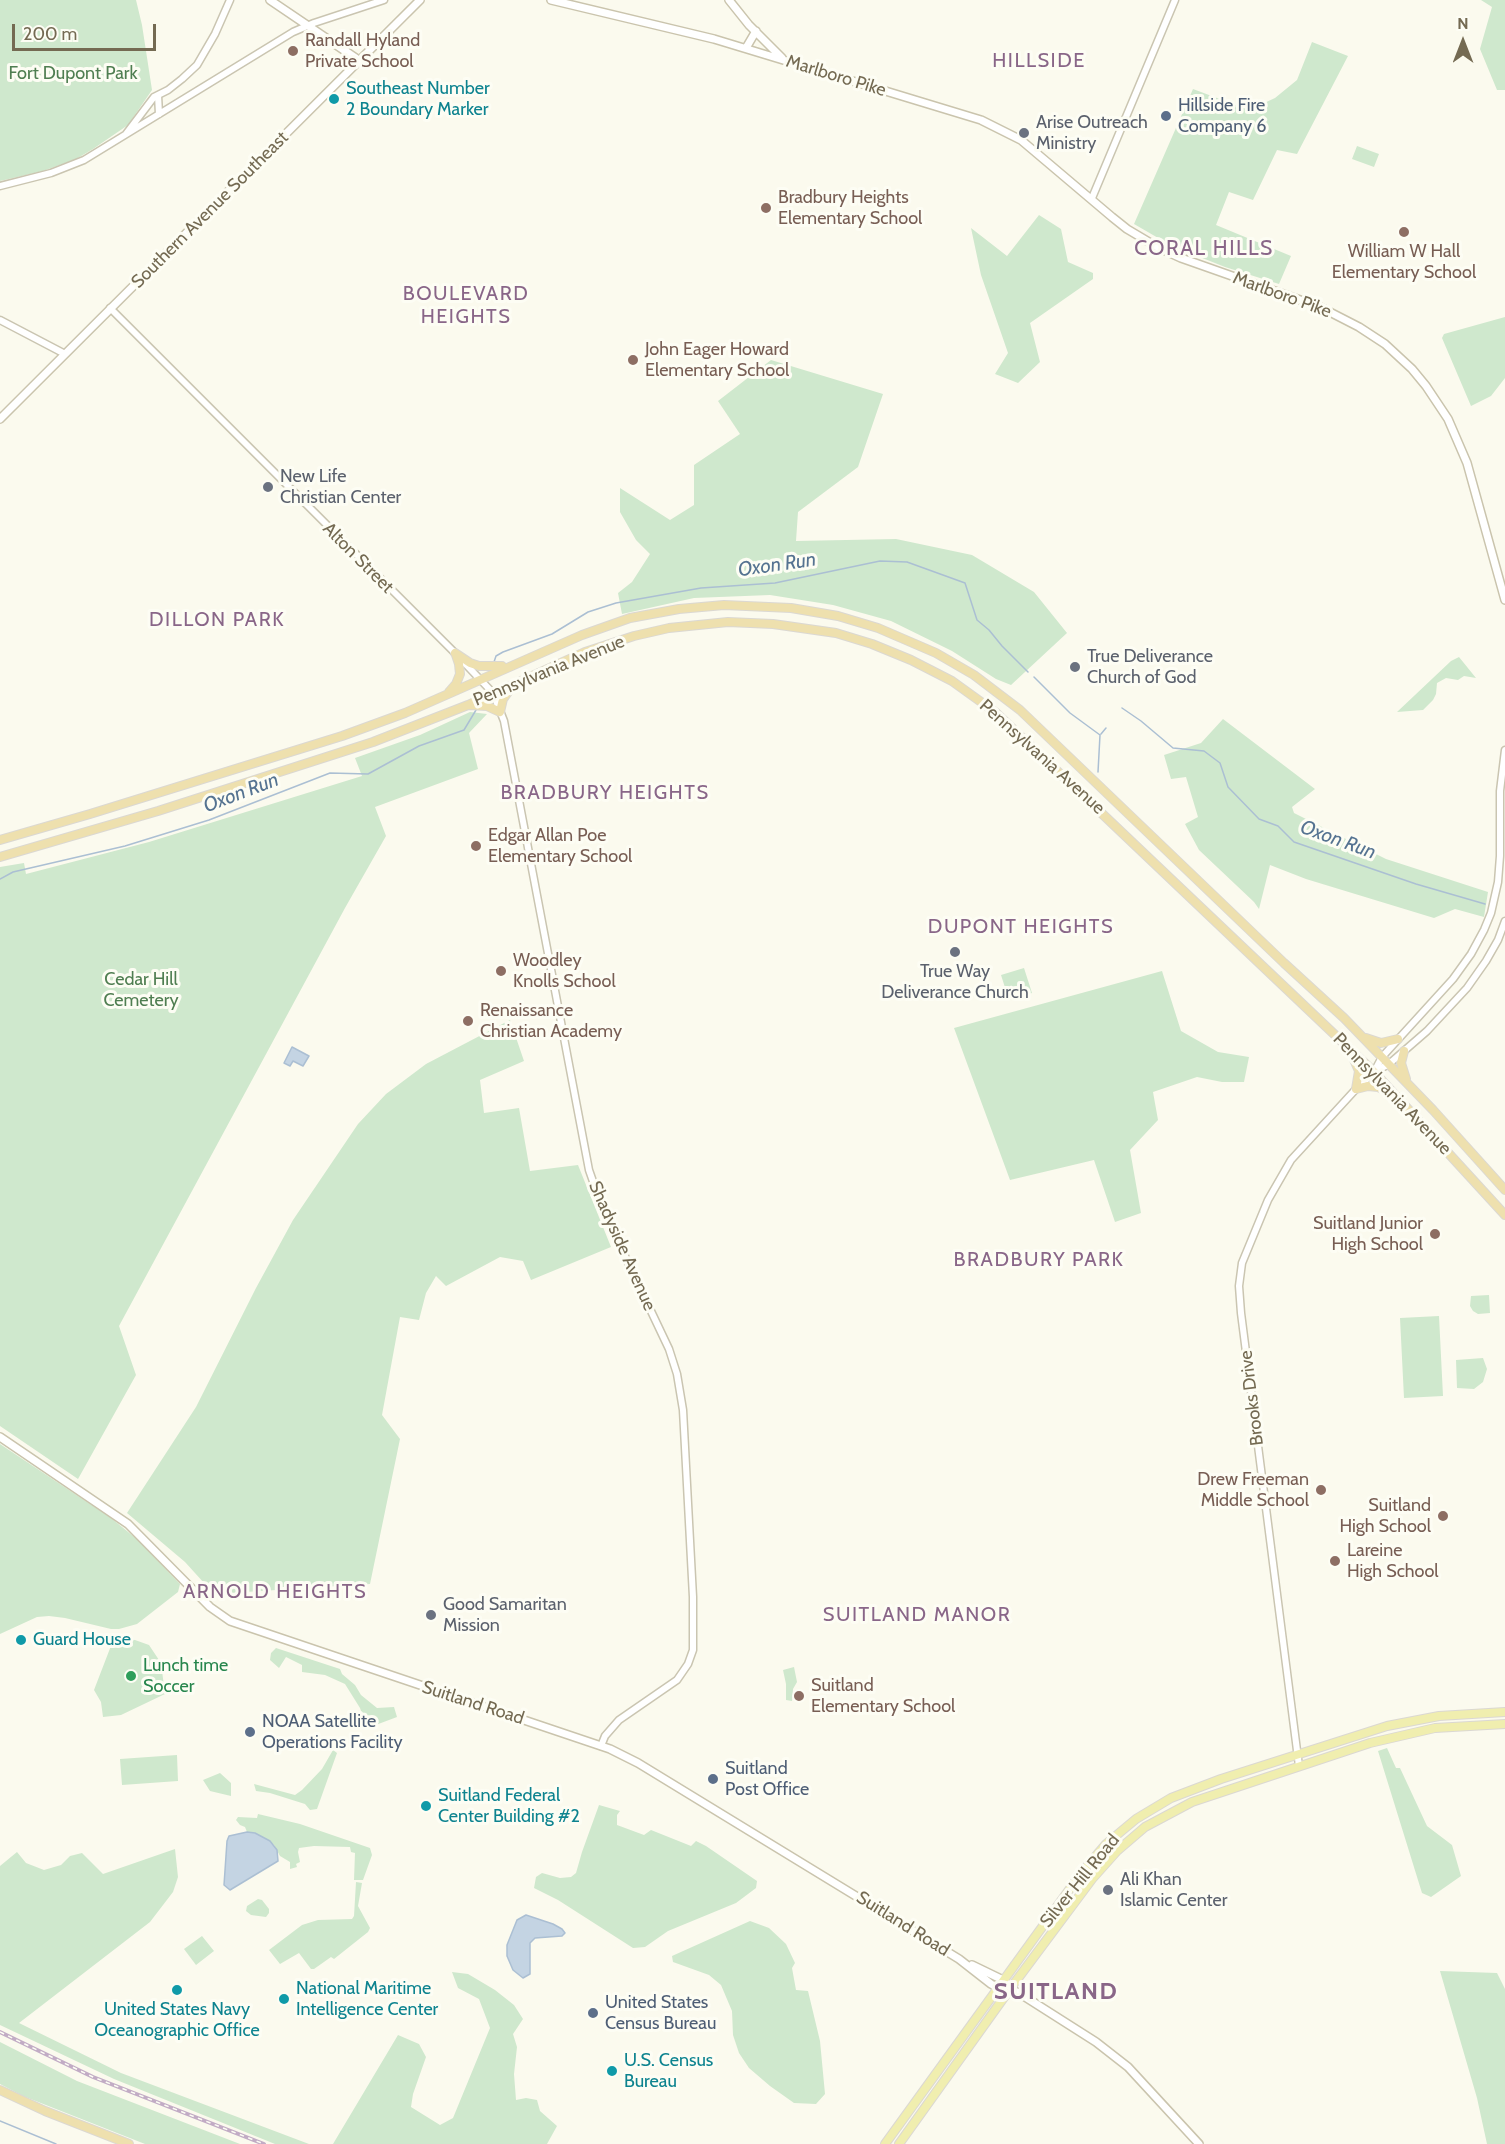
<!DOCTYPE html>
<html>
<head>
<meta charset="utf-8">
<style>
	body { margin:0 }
	#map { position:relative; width:1505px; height:2144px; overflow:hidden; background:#fbfaee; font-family:Cabin,sans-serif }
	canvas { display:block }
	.north { position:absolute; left:1433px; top:12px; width:60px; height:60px; -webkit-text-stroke:4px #fdfdf4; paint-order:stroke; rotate:0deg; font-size:16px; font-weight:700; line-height:24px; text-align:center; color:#746a52 }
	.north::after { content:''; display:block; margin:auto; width:21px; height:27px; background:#746a52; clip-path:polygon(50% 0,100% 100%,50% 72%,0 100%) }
	.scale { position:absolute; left:12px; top:24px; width:144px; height:27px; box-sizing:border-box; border:3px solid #746a52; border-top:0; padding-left:8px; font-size:18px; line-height:21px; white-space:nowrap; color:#746a52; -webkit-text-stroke:4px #fdfdf4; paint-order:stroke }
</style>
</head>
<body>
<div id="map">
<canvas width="1505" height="2144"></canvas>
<div class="north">N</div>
<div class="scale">200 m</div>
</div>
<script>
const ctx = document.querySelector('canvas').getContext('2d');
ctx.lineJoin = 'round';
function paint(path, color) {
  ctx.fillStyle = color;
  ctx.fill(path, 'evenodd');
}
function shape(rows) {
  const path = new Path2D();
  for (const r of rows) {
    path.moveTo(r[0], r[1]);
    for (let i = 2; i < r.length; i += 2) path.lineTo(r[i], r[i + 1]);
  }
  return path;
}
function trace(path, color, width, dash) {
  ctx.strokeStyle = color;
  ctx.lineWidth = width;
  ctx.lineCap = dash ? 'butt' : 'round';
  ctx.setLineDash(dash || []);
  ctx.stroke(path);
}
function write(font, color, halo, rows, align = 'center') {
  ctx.font = font + ' Cabin,sans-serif';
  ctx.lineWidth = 6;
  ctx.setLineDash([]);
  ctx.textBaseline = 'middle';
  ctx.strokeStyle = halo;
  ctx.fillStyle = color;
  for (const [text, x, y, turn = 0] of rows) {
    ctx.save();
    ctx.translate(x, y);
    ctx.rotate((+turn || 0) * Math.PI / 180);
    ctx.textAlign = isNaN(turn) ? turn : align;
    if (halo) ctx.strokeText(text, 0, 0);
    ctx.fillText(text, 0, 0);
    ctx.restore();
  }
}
paint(shape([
	[0,0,136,0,142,25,152,90,128,125,93,149,76,159,43,171,0,181],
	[1481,0,1505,0,1505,90,1497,90,1480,49,1492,7],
	[1312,42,1348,56,1297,154,1277,150,1253,200,1229,192,1216,225,1291,256,1279,284,1225,267,1172,246,1134,224,1193,89,1249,110,1275,98,1297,80],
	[1357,146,1379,154,1374,167,1352,159],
	[1039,215,1061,229,1068,262,1093,273,1093,279,1030,323,1040,362,1018,383,995,374,1008,353,981,275,971,228,1007,256],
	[1505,317,1505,378,1491,396,1471,406,1442,338,1444,334],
	[771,360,883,394,858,467,798,512,796,541,896,539,972,555,1034,592,1067,633,1011,685,996,679,952,651,891,621,833,605,770,595,694,598,622,614,618,593,632,582,650,554,636,540,620,512,620,488,670,520,694,505,694,465,740,434,718,401],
	[1459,657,1476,678,1464,676,1458,680,1446,678,1437,683,1436,694,1433,700,1423,710,1397,712,1451,661],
	[470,712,487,714,469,733,478,769,375,807,386,836,345,908,119,1326,136,1375,78,1479,0,1426,0,867,24,863,26,874,149,842,362,776,355,758,420,735],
	[1223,719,1315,789,1292,807,1294,813,1386,859,1488,892,1484,917,1455,909,1434,918,1306,879,1270,865,1259,909,1254,902,1199,850,1185,824,1198,817,1186,777,1171,779,1164,755,1201,743],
	[1024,968,1032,993,1009,1000,1001,975],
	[1162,971,1181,1031,1218,1052,1249,1057,1244,1082,1222,1082,1197,1077,1153,1092,1158,1120,1130,1150,1141,1213,1115,1222,1094,1160,1010,1180,954,1028],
	[510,1020,524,1061,480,1080,484,1113,519,1108,530,1171,578,1165,611,1247,531,1280,523,1261,500,1257,446,1286,436,1276,426,1293,419,1320,400,1317,382,1415,400,1439,370,1584,214,1594,185,1562,127,1513,196,1407,256,1288,293,1220,358,1124,386,1094,426,1064],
	[1489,1295,1490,1313,1478,1314,1473,1311,1470,1306,1471,1296],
	[1439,1316,1443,1396,1404,1398,1400,1318],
	[1483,1358,1487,1369,1483,1382,1474,1389,1457,1388,1456,1360],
	[0,1444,111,1518,138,1540,180,1584,178,1592,137,1624,119,1629,111,1629,65,1618,49,1616,37,1617,0,1634],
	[114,1638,135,1640,149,1645,161,1663,165,1694,121,1715,103,1717,101,1702,94,1690],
	[276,1648,340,1669,342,1674,355,1685,361,1695,377,1708,394,1707,397,1717,373,1726,366,1725,360,1708,345,1684,325,1675,302,1672,302,1665,286,1657,279,1668,270,1660,271,1653],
	[794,1667,797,1682,793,1689,792,1701,786,1700,786,1684,783,1670],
	[1387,1748,1396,1768,1400,1768,1427,1826,1452,1845,1461,1876,1431,1897,1422,1893,1378,1751],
	[333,1750,337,1753,317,1809,310,1810,305,1804,270,1793,256,1791,254,1784,295,1795,302,1790,322,1769],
	[177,1755,178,1781,122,1785,120,1759],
	[220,1773,231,1783,231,1796,210,1791,203,1780],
	[599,1805,620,1811,617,1815,617,1825,644,1835,651,1830,691,1846,696,1841,706,1846,757,1881,756,1888,736,1903,668,1931,645,1947,633,1948,558,1900,534,1888,536,1877,542,1873,560,1878,571,1877,576,1873,582,1852],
	[258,1814,300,1824,370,1848,372,1855,363,1880,354,1880,355,1853,351,1852,350,1847,314,1846,299,1848,298,1852,300,1862,296,1864,297,1867,290,1869,290,1862,280,1856,274,1845,255,1833,247,1832,245,1827,240,1825,236,1820,238,1817,257,1818],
	[175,1849,178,1877,173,1892,150,1922,19,2023,121,2073,309,2144,275,2144,114,2079,0,2025,0,1866,17,1852,26,1863,44,1870,61,1865,70,1856,82,1853,103,1874],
	[356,1882,362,1883,358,1906,370,1928,368,1932,334,1959,331,1957,314,1969,311,1969,299,1953,280,1964,269,1950,302,1925,318,1920,352,1919,354,1916],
	[258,1899,262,1900,269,1909,269,1913,266,1917,251,1915,246,1911,247,1906],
	[750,1921,769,1928,786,1944,795,1963,792,1968,796,1990,808,1991,820,2041,825,2094,816,2104,794,2103,770,2086,749,2068,739,2053,733,2035,732,2011,721,1985,709,1975,673,1962,672,1956],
	[202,1936,214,1951,196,1965,184,1949],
	[1440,1971,1497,1973,1505,1989,1505,2144,1487,2144,1477,2098],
	[452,1972,468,1974,495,1990,514,2005,523,2019,513,2034,517,2047,514,2074,516,2100,526,2098,537,2100,540,2111,557,2126,547,2144,333,2144,398,2035,419,2044,426,2057,413,2094,411,2107,440,2125,453,2118,490,2028,479,1999,458,1988],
	[0,2042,77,2081,240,2144,145,2144,23,2096,0,2084]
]), '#cfe8cd');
const water = shape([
	[292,1047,309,1056,303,1066,293,1061,290,1066,284,1063,292,1047],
	[247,1832,255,1833,270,1841,277,1850,278,1861,230,1890,224,1885,227,1841,229,1836,247,1832],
	[526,1915,553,1924,562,1929,565,1933,562,1936,535,1938,530,1943,530,1974,523,1978,513,1970,507,1956,507,1945,517,1920,526,1915]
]);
paint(water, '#c4d4e3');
trace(water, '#abbfd3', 1.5);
trace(shape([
	[494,662,496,656,503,652,552,634,588,612,616,603,701,588,775,583,880,561,907,562,965,583,977,620,989,630,1002,646,1028,672],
	[1034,677,1070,713,1100,735,1098,772],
	[1122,708,1141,721,1173,748,1204,751,1220,763,1228,787,1259,819,1278,826,1294,842,1416,884,1485,904],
	[1101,734,1106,728],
	[0,879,13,872,125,846,209,820,330,773,368,774,419,746,464,730,476,710],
	[0,2121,56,2144]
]), '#abbfd3', 1.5);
const tertiary = shape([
	[158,95,159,114],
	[126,134,154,97,168,90,182,79,197,65,215,34,230,0],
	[0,186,51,173,84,160,293,32,314,23,384,0],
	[1092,198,1175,0],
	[110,308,455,653,493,693,504,721,589,1170,603,1210,669,1349,677,1374,683,1410,693,1597,693,1650,688,1664,677,1680,619,1720,605,1736,601,1746],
	[0,320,65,354],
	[1374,1072,1382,1057,1453,979,1471,954,1484,930,1491,913,1498,882,1500,856,1500,791,1505,750],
	[1299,1766,1241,1313,1239,1286,1242,1263,1268,1200,1291,1160,1356,1089,1374,1072,1389,1064,1427,1031,1467,988,1486,961,1498,940,1505,921]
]);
const secondary = shape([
	[270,0,360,61],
	[551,0,714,39,981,120,1021,140,1112,217,1127,229,1159,248,1181,258,1320,307,1359,327,1385,344,1412,369,1426,386,1448,419,1467,463,1505,600],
	[729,0,749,25,782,58],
	[746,48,756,31],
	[0,419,420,0],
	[0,1437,128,1524,210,1607,230,1621,610,1749,638,1763,959,1959,991,1984,998,1988,1010,1989,1019,1993,1096,2042,1128,2067,1199,2144],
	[972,1965,1003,1980,1007,1984]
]);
const primary = shape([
	[885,2144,1082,1872,1106,1844,1136,1819,1171,1798,1221,1779,1387,1726,1439,1716,1505,1712],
	[899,2144,1010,1989,1092,1879,1117,1851,1145,1827,1192,1802,1370,1743,1435,1728,1505,1724]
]);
const trunk = shape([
	[455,653,470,663,479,666,502,666],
	[449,692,456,684,460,674,459,664,456,655],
	[469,705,487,706,500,712,503,699,513,685],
	[0,840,90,814,342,736,405,713,582,635,630,618,679,609,724,605,791,608,838,616,878,628,936,653,974,675,1020,710,1284,963,1344,1018,1433,1110,1505,1190],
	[0,857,158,811,373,742,468,705,585,652,634,636,669,628,728,622,773,624,836,633,872,644,911,660,952,681,995,712,1374,1072,1505,1215],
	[1366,1038,1381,1043,1398,1039],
	[1404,1051,1401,1063,1406,1079],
	[1352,1055,1359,1071,1356,1089],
	[1356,1089,1368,1086,1378,1087,1391,1093],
	[0,2090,45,2111,129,2144]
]);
trace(tertiary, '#cac5b1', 9);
trace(secondary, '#cac4ad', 10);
trace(primary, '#dbd8d2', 10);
trace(trunk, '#dbd8d2', 10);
trace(tertiary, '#fff', 6);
trace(secondary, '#fff', 7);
trace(primary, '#f0eeaf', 8);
trace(trunk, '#eee0ae', 8);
const rail = shape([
	[0,2032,93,2077,264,2144]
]);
trace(rail, '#c2acc5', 4);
trace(rail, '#fdfdf4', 1.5, [4.5]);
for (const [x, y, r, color] of [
	[293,51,6,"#8d6e63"],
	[334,99,6,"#0f9aa8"],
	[1166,116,6,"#5c6f8a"],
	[1024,133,6,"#6b7280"],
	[766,208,6,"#8d6e63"],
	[1404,232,6,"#8d6e63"],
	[633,360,6,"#8d6e63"],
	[268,487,6,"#6b7280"],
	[1075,667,6,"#6b7280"],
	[476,846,6,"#8d6e63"],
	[955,952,6,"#6b7280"],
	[501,971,6,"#8d6e63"],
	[468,1021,6,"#8d6e63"],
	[1435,1234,6,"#8d6e63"],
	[1321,1490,6,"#8d6e63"],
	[1443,1516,6,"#8d6e63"],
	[1335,1561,6,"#8d6e63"],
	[431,1615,6,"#6b7280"],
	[21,1640,6,"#0f9aa8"],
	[131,1676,6,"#2e9e5b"],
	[799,1696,6,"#8d6e63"],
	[250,1732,6,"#5c6f8a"],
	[713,1779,6,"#5c6f8a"],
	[426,1806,6,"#0f9aa8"],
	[1108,1890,6,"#6b7280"],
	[177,1990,6,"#0f9aa8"],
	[284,1999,6,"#0f9aa8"],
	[593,2013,6,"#5c6f8a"],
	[612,2071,6,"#0f9aa8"]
]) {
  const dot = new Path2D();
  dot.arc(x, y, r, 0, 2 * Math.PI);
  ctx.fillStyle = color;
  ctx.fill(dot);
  trace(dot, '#fdfdf4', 2);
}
write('18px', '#785e54', '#fdfdf4', [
	["Randall Hyland",305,41],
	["Private School",305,62],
	["Bradbury Heights",778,198],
	["Elementary School",778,219],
	["William W Hall",1404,252,"center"],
	["Elementary School",1404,273,"center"],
	["John Eager Howard",645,350],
	["Elementary School",645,371],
	["Edgar Allan Poe",488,836],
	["Elementary School",488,857],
	["Woodley",513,961],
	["Knolls School",513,982],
	["Renaissance",480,1011],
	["Christian Academy",480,1032],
	["Suitland Junior",1423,1224,"right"],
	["High School",1423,1245,"right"],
	["Drew Freeman",1309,1480,"right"],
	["Middle School",1309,1501,"right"],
	["Suitland",1431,1506,"right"],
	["High School",1431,1527,"right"],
	["Lareine",1347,1551],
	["High School",1347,1572],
	["Suitland",811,1686],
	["Elementary School",811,1707]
], 'left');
write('18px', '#4f7e51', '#fdfdf4', [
	["Fort Dupont Park",73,74],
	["Cedar Hill",141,980],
	["Cemetery",141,1001]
]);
write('18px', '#746a52', '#fdfdf4', [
	["Marlboro Pike",836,76,17],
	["Southern Avenue Southeast",210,210,-45],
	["Marlboro Pike",1282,295,20],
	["Alton Street",358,558,45],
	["Pennsylvania Avenue",549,671,-22],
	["Pennsylvania Avenue",1042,757,42],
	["Pennsylvania Avenue",1392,1094,46],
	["Shadyside Avenue",622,1246,66],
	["Brooks Drive",1252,1398,-97],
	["Suitland Road",473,1703,18],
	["Silver Hill Road",1080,1881,-51],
	["Suitland Road",903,1924,32]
]);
write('18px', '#0d838f', '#fdfdf4', [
	["Southeast Number",346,89],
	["2 Boundary Marker",346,110],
	["Guard House",33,1640],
	["Suitland Federal",438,1796],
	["Center Building #2",438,1817],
	["National Maritime",296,1989],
	["Intelligence Center",296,2010],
	["United States Navy",177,2010,"center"],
	["Oceanographic Office",177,2031,"center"],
	["U.S. Census",624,2061],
	["Bureau",624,2082]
], 'left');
write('18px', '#4e5e75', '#fdfdf4', [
	["Hillside Fire",1178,106],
	["Company 6",1178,127],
	["NOAA Satellite",262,1722],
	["Operations Facility",262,1743],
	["Suitland",725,1769],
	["Post Office",725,1790],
	["United States",605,2003],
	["Census Bureau",605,2024]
], 'left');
write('18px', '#5b616d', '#fdfdf4', [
	["Arise Outreach",1036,123],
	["Ministry",1036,144],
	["New Life",280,477],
	["Christian Center",280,498],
	["True Deliverance",1087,657],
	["Church of God",1087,678],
	["True Way",955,972,"center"],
	["Deliverance Church",955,993,"center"],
	["Good Samaritan",443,1605],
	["Mission",443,1626],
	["Ali Khan",1120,1880],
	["Islamic Center",1120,1901]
], 'left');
write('18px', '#27864d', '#fdfdf4', [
	["Lunch time",143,1666],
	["Soccer",143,1687]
], 'left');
ctx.letterSpacing = '1.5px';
write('20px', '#896688', '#fdfdf4', [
	["HILLSIDE",1039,61],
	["BOULEVARD",466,294],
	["HEIGHTS",466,317],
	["DILLON PARK",217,620],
	["BRADBURY HEIGHTS",605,793],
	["DUPONT HEIGHTS",1021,927],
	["BRADBURY PARK",1039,1260],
	["ARNOLD HEIGHTS",275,1592],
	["SUITLAND MANOR",917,1615]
]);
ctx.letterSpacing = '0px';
write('italic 20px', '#557391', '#fdfdf4', [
	["Oxon Run",777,565,-8],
	["Oxon Run",241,793,-21],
	["Oxon Run",1338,840,20]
]);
ctx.letterSpacing = '1.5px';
write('21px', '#896688', '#fdfdf4', [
	["CORAL HILLS",1204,249]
]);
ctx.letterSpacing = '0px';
ctx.letterSpacing = '1.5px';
write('bold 24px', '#896688', '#fdfdf4', [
	["SUITLAND",1056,1992]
]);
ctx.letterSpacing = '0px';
</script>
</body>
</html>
